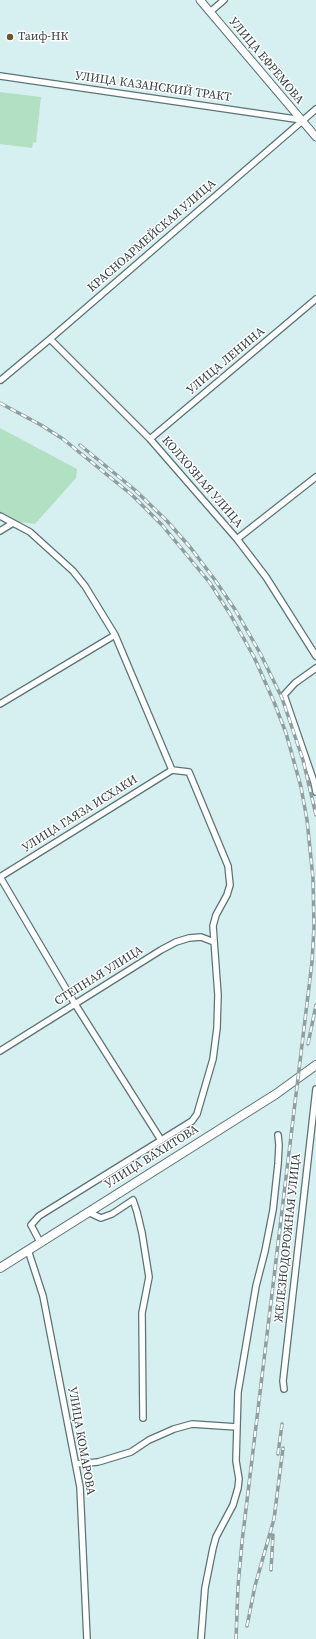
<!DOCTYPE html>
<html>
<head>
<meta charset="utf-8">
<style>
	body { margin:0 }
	canvas { display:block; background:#d6eff1 }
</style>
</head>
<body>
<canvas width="316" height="1639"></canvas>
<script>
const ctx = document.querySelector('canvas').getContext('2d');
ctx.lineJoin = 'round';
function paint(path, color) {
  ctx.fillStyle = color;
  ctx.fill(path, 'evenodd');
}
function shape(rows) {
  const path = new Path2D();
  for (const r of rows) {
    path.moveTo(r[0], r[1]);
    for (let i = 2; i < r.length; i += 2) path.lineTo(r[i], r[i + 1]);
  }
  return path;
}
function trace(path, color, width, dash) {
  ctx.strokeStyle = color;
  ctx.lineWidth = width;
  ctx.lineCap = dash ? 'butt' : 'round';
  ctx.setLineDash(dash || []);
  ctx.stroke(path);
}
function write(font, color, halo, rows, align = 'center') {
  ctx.font = font + ' "Source Serif 4",serif';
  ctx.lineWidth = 3;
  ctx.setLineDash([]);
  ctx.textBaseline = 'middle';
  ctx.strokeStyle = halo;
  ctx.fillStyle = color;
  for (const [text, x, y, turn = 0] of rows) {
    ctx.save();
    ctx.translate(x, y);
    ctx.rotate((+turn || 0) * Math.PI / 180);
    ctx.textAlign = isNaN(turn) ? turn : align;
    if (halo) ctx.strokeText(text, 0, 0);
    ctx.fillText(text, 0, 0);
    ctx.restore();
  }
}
paint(shape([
	[0,92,41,97,36,143,33,142,32,148,0,144],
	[0,428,77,469,76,478,35,524,14,521,0,513]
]), '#b2e0c3');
const minor = shape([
	[210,12,224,0],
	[0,76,302,120],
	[50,339,150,439,237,539,266,577,316,656],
	[1,380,50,339,316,109],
	[150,439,316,299],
	[0,516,30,532,73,571,85,586,115,635,172,770,189,772,228,866,230,885,227,895,216,915,213,926,218,995,217,1028,213,1059,197,1114,192,1121,39,1216,31,1225,40,1242],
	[0,531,13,523],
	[237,539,316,477],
	[316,668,295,683,284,695,314,782,316,792],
	[0,704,115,635],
	[0,877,75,1004,161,1140],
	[0,877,172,770],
	[0,1051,161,950,176,942,189,938,201,937,214,942],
	[88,1212,101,1218,112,1214,133,1200,137,1212,142,1233,149,1277,142,1313,143,1418],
	[28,1250,43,1296,80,1487,87,1639],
	[284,1389,283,1381,316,1089],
	[76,1464,98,1462,131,1452,149,1440,174,1429,192,1424,237,1427],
	[201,1639,205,1588,213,1548,216,1537,233,1505,238,1488,239,1479,236,1461,238,1392,256,1286,265,1251,273,1210,278,1164,279,1145,278,1135]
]);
const tertiary = shape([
	[200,0,316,137]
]);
const secondary = shape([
	[0,1268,276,1094,316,1065]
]);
trace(minor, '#5c7374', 8);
trace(tertiary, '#5c7374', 9);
trace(secondary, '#5c7374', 10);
trace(minor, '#fff', 5.5);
trace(tertiary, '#fff', 7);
trace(secondary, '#fff', 8);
const rail = shape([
	[0,403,41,425,63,439,132,495,162,525,210,583,230,614,254,657,274,702,286,733,301,787,307,820,313,878,314,927,312,962,242,1542,238,1586,236,1639],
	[80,445,135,490,167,521,190,547,215,580,236,611,260,653,282,698,303,760,316,815],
	[308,1044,316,1005],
	[278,1454,282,1424],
	[271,1570,273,1535],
	[247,1626,255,1586,274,1519,283,1448]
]);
trace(rail, '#8d9fa1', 3.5);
trace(rail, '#fff', 2, [6]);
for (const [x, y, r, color] of [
	[10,37,4,"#685926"]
]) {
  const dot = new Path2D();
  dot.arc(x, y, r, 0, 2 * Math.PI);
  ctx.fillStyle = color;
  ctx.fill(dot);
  trace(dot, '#fff', 1.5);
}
write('12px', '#343f3f', '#fff', [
	["Таиф-НК",18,37]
], 'left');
write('12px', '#343f3f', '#fff', [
	["УЛИЦА ЕФРЕМОВА",266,61,50],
	["УЛИЦА КАЗАНСКИЙ ТРАКТ",153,87,8],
	["КРАСНОАРМЕЙСКАЯ УЛИЦА",152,236,-41],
	["УЛИЦА ЛЕНИНА",226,361,-40],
	["КОЛХОЗНАЯ УЛИЦА",202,482,49],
	["УЛИЦА ГАЯЗА ИСХАКИ",80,814,-32],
	["СТЕПНАЯ УЛИЦА",99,976,-32],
	["УЛИЦА ВАХИТОВА",152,1157,-32],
	["ЖЕЛЕЗНОДОРОЖНАЯ УЛИЦА",288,1238,-84],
	["УЛИЦА КОМАРОВА",81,1441,80]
]);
</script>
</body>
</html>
